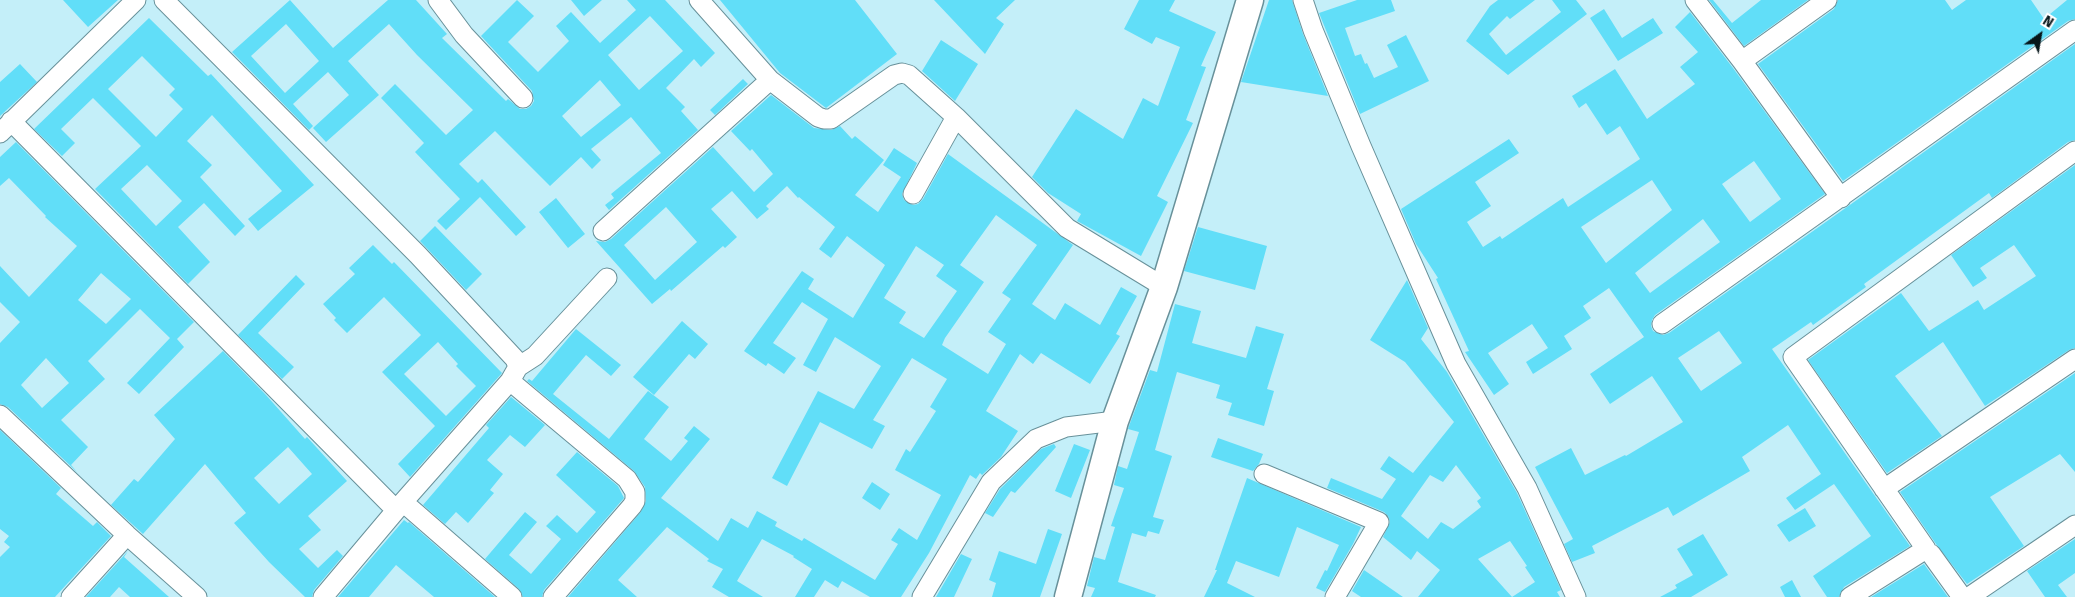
<!DOCTYPE html>
<html>
<head>
<meta charset="utf-8">
<style>
	body { margin:0 }
	#map { position:relative; width:2075px; height:597px; overflow:hidden; background:#c4eff9; font-family:"Fira Sans",sans-serif }
	canvas { display:block }
	.north { position:absolute; left:2015px; top:10px; width:50px; height:50px; -webkit-text-stroke:4px #fff; paint-order:stroke; rotate:32deg; font-size:14px; font-weight:700; line-height:20px; text-align:center; color:#06161a }
	.north::after { content:''; display:block; margin:auto; width:18px; height:22px; background:#06161a; clip-path:polygon(50% 0,100% 100%,50% 72%,0 100%) }
</style>
</head>
<body>
<div id="map">
<canvas width="2075" height="597"></canvas>
<div class="north">N</div>
</div>
<script>
const ctx = document.querySelector('canvas').getContext('2d');
ctx.lineJoin = 'round';
function paint(path, color) {
  ctx.fillStyle = color;
  ctx.fill(path, 'evenodd');
}
function shape(rows) {
  const path = new Path2D();
  for (const r of rows) {
    path.moveTo(r[0], r[1]);
    for (let i = 2; i < r.length; i += 2) path.lineTo(r[i], r[i + 1]);
  }
  return path;
}
function trace(path, color, width, dash) {
  ctx.strokeStyle = color;
  ctx.lineWidth = width;
  ctx.lineCap = dash ? 'butt' : 'round';
  ctx.setLineDash(dash || []);
  ctx.stroke(path);
}
paint(shape([
	[63,0,118,0,88,27],
	[290,0,333,48,388,0,416,0,447,34,442,38,506,101,508,99,520,109,526,109,531,106,534,101,532,91,481,36,517,0,534,16,508,42,538,72,569,41,556,26,571,12,600,43,636,10,627,0,665,0,715,53,701,67,694,59,666,88,685,107,681,111,698,130,609,210,605,205,614,198,611,194,661,153,631,117,591,149,601,160,592,169,581,157,550,186,495,131,459,164,478,183,482,179,526,227,516,236,480,197,446,230,437,221,460,199,415,152,424,143,381,98,395,84,446,135,473,110,417,55,389,24,348,61,379,95,326,142,313,128,349,95,328,72,293,104,313,126,309,130,232,52],
	[650,16,683,51,639,90,608,55],
	[286,24,319,61,285,93,251,56],
	[600,80,621,105,581,137,562,116],
	[571,0,602,0,584,16],
	[720,0,855,0,897,54,826,108,780,73],
	[934,0,1015,0,996,18,1004,24,985,54],
	[1139,0,1175,0,1169,11,1216,32,1201,66,1206,67,1186,120,1193,123,1157,196,1168,202,1141,256,1077,221,1081,214,1048,193,1032,177,1076,109,1123,139,1143,98,1158,106,1180,47,1156,37,1152,44,1124,29],
	[1269,0,1292,0,1303,34,1328,96,1241,82],
	[1357,0,1391,0,1395,11,1345,28,1355,56,1361,54,1365,64,1367,63,1374,78,1398,67,1387,45,1406,35,1429,81,1360,114,1319,13],
	[1498,0,1535,0,1510,19,1507,16,1489,34,1506,55,1561,12,1552,0,1576,0,1587,14,1508,75,1466,41,1490,6],
	[1709,0,1713,0,1732,23,1761,0,1808,0,1744,46],
	[1838,0,1945,0,1952,10,1966,0,2031,0,2044,19,2067,0,2075,0,2075,19,2068,21,1843,181,1758,64,1834,9],
	[1604,9,1622,38,1653,18,1663,33,1618,61,1590,18],
	[1690,12,1733,68,1825,194,1655,315,1652,320,1651,326,1653,331,1663,335,1669,333,1847,207,2075,44,2075,140,2068,142,1992,198,1989,193,1864,284,1866,287,1813,325,1811,322,1772,349,1910,546,1844,587,1839,597,1827,597,1813,576,1871,536,1834,484,1795,510,1786,498,1821,474,1788,425,1742,457,1750,471,1673,516,1668,507,1592,546,1595,553,1572,562,1564,544,1573,539,1535,467,1571,448,1585,475,1625,455,1626,456,1683,422,1652,376,1610,404,1590,374,1644,337,1609,288,1583,306,1591,318,1564,336,1572,349,1533,374,1526,362,1548,348,1532,324,1488,353,1509,384,1494,395,1465,352,1469,351,1436,279,1438,278,1416,244,1401,209,1509,139,1519,153,1475,182,1491,206,1467,222,1483,247,1500,236,1502,239,1563,198,1568,207,1640,159,1620,126,1607,135,1586,103,1579,108,1572,96,1615,69,1647,119,1695,84,1680,67,1698,52,1675,27],
	[1754,161,1781,199,1750,222,1722,184],
	[1652,180,1672,210,1606,263,1581,227],
	[1703,219,1720,242,1650,293,1635,273],
	[1719,331,1742,363,1701,391,1678,358],
	[149,18,208,76,211,74,314,185,258,231,248,219,282,191,212,115,187,141,212,165,200,177,245,226,235,236,204,203,178,227,210,262,188,284,95,189,141,146,93,98,61,129,75,143,62,156,34,129],
	[142,56,175,89,169,95,183,109,156,137,108,89],
	[147,165,182,201,156,226,121,189],
	[941,40,978,64,955,101,922,71],
	[20,64,37,82,0,116,0,82],
	[743,79,748,84,715,115,710,110],
	[771,95,814,128,831,130,840,126,852,139,855,136,884,160,855,195,878,212,901,177,883,165,894,148,917,163,902,194,904,200,913,205,918,204,923,199,948,154,1073,245,1032,304,1055,320,1065,303,1100,325,1121,287,1137,296,1116,334,1120,336,1090,384,1041,353,1033,364,1020,354,986,411,1018,431,1001,457,982,475,980,473,976,479,970,475,929,553,901,597,870,597,842,581,838,588,825,580,814,597,795,597,812,569,793,557,794,556,762,539,737,581,763,597,729,597,712,587,723,569,707,561,709,559,667,527,618,580,637,597,568,597,640,513,646,501,645,487,634,471,527,381,529,379,532,381,576,329,621,365,611,376,586,355,553,394,609,439,648,391,669,407,644,439,671,461,688,441,684,438,694,426,710,439,661,498,718,541,731,518,748,528,757,511,777,522,775,526,802,541,804,538,875,580,898,544,891,540,899,528,917,540,941,495,895,470,906,449,910,452,936,411,930,407,947,379,912,358,873,420,885,426,872,449,820,422,787,486,772,478,818,391,854,409,881,366,835,337,816,372,803,365,828,319,802,302,773,343,796,358,784,374,768,363,766,366,744,351,802,271,814,279,808,289,853,318,885,265,847,236,831,258,819,249,835,227,799,197,798,198,787,186,766,206,769,209,757,219,732,191,711,209,737,237,725,248,723,246,671,291,670,289,652,304,596,241,605,242,611,239,713,147,754,192,773,174,752,149,750,151,731,131],
	[666,207,697,242,655,280,624,245],
	[996,215,1037,245,1002,293,1011,299,988,332,1006,344,988,374,942,345,945,338,984,282,960,265],
	[916,246,944,265,936,276,957,291,924,338,899,323,906,312,884,298],
	[16,142,194,322,177,339,184,347,139,394,127,383,170,338,140,309,88,361,105,379,61,420,88,447,71,465,77,472,8,407,0,404,0,343,20,322,0,302,0,266,29,297,77,246,45,217,46,216,9,178,0,186,0,157],
	[101,273,131,299,106,324,78,300],
	[46,358,69,383,42,408,21,385],
	[2075,165,2075,348,2069,350,1985,406,1943,342,1895,376,1942,436,1887,473,1808,360,1901,293,1929,331,1978,300,1984,310,2036,276,2014,245,1980,268,1987,278,1973,287,1951,255],
	[556,198,585,234,568,248,539,212],
	[435,226,482,274,466,290,420,241],
	[1198,227,1267,246,1255,290,1184,271],
	[373,245,392,264,394,262,502,373,410,477,398,464,435,426,382,372,421,335,384,297,347,333,334,320,336,318,323,304,355,274,349,268],
	[438,342,458,364,456,366,476,386,446,416,404,374],
	[296,275,305,284,258,333,294,367,282,379,238,335],
	[1407,280,1428,328,1421,339,1447,372,1517,493,1561,590,1557,592,1560,597,1418,597,1440,570,1417,551,1411,560,1383,537,1390,522,1388,516,1384,512,1327,488,1331,478,1382,499,1396,479,1380,469,1389,456,1413,473,1454,422,1405,362,1370,340],
	[1456,465,1481,498,1477,501,1481,507,1453,529,1441,522,1428,539,1401,516,1430,475,1443,482],
	[1510,541,1527,566,1525,567,1535,582,1512,597,1478,559],
	[1175,304,1201,311,1192,343,1246,358,1256,326,1284,334,1267,389,1274,391,1264,426,1228,415,1232,403,1216,398,1220,385,1177,372,1155,450,1172,456,1153,517,1164,520,1159,534,1148,531,1146,537,1132,533,1118,582,1156,595,1155,597,1091,597,1095,588,1087,586,1094,557,1105,560,1115,527,1111,526,1124,488,1114,485,1118,466,1127,469,1139,432,1128,429,1129,426,1150,370,1157,372],
	[682,321,708,344,695,359,689,354,654,395,633,377],
	[223,351,266,395,305,439,307,437,347,481,308,516,321,530,299,549,318,568,337,550,343,556,314,590,312,597,305,597,269,562,234,523,246,513,205,464,143,534,111,505,134,479,138,482,175,439,154,415],
	[288,447,312,474,279,504,254,478],
	[2075,373,2075,472,2060,454,1990,497,2024,546,1967,584,1936,544,1900,492],
	[511,397,545,425,525,447,510,435,487,460,503,474,490,490,494,493,468,523,456,512,445,524,423,505,489,428,486,425],
	[0,430,61,488,56,494,93,526,97,522,111,536,55,597,0,597,0,557,10,547,4,542,9,536,0,529],
	[1218,438,1263,454,1259,464,1253,471,1211,457],
	[1054,444,1056,447,1015,493,1011,491,993,517,985,513,1000,489,1041,449],
	[1074,444,1090,450,1071,498,1055,491],
	[577,452,618,486,624,498,544,590,542,597,523,597,519,589,485,559,525,512,537,522,509,555,531,574,561,539,546,526,557,515,577,533,596,512,556,475],
	[1247,478,1361,527,1353,544,1325,592,1316,588,1325,570,1327,571,1339,545,1297,527,1279,577,1236,561,1227,583,1255,597,1204,597,1217,570,1215,570],
	[872,482,890,494,880,510,862,498],
	[1805,508,1816,526,1789,542,1777,525],
	[404,520,408,523,409,522,495,597,434,597,396,565,369,597,338,597],
	[1048,529,1062,534,1040,597,992,597,996,583,989,580,999,551,1036,564],
	[1703,534,1728,575,1691,597,1660,597,1677,588,1675,585,1693,575,1677,549],
	[2075,539,2075,573,2058,585,2067,597,2045,597,2027,571],
	[128,551,124,557,169,597,130,597,119,587,110,597,86,597],
	[961,554,972,559,954,597,936,597],
	[1924,564,1948,597,1871,597],
	[1364,570,1403,597,1361,597,1352,591],
	[1792,580,1801,597,1785,597,1780,587]
]), '#61def8');
const street = shape([
	[164,0,418,255,515,359,518,367],
	[438,0,464,35,523,98],
	[699,0,770,80,818,117,824,119,831,119,894,75,902,73,909,75,956,117,1067,228,1164,287],
	[1303,0,1313,30,1361,146,1456,364,1527,488,1576,597],
	[1695,0,1742,61,1827,0],
	[1742,61,1841,198],
	[11,121,396,510],
	[0,133,136,0],
	[913,194,956,117],
	[603,231,770,80],
	[1662,324,2075,30],
	[510,381,627,479,635,492,635,501,632,506,553,597],
	[0,415,127,535,197,597],
	[1264,474,1379,522,1335,597],
	[1884,489,2075,359],
	[403,502,512,597],
	[1931,554,1962,597],
	[71,597,127,535],
	[323,597,403,502,510,381,518,367,535,356,607,278],
	[922,597,991,482,1036,439,1066,427,1115,421],
	[1850,597,1926,549,1793,357,2075,151],
	[1969,597,2075,525]
]);
const secondary = shape([
	[1068,597,1115,421,1164,287,1250,0]
]);
trace(street, '#68919a', 21);
trace(secondary, '#68919a', 29);
trace(street, '#fff', 19);
trace(secondary, '#fff', 26);
</script>
</body>
</html>
